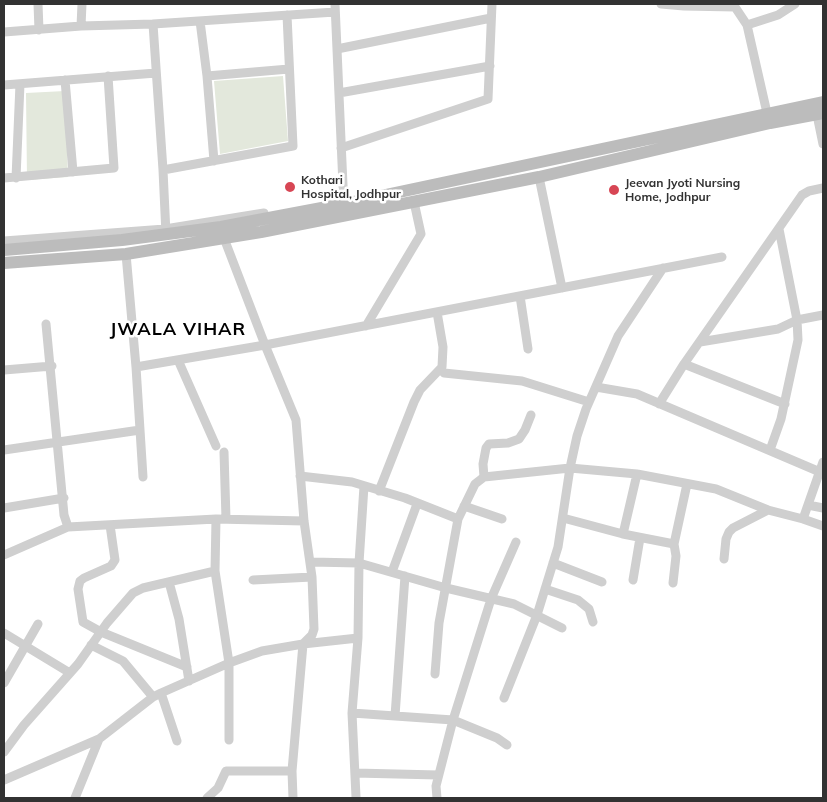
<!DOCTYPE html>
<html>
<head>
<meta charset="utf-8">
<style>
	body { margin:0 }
	#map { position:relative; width:827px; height:802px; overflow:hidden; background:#fff; font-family:Mulish,sans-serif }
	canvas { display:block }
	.frame { position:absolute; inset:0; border:5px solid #323232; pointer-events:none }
</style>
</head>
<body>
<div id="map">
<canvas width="827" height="802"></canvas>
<div class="frame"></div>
</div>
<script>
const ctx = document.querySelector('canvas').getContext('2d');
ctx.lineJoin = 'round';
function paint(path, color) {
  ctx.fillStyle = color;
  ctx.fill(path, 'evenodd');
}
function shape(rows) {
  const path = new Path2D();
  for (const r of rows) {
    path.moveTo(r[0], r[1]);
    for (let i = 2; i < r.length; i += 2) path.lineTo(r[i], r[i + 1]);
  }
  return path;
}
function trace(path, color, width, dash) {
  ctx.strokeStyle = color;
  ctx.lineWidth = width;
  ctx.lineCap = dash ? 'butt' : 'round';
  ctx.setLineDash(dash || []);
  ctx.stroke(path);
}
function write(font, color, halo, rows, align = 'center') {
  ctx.font = font + ' Mulish,sans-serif';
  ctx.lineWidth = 5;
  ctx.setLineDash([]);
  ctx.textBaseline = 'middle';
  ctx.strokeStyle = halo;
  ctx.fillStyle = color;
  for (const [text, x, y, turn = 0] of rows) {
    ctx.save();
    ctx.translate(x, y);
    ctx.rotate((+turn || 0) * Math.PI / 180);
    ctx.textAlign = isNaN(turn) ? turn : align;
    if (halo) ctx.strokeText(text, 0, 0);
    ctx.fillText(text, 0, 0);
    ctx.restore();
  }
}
paint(shape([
	[283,76,288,141,220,154,214,81],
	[65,91,68,177,27,180,26,93]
]), '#e3e8dc');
trace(shape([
	[38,4,39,30],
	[335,4,344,208],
	[661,4,684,6],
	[683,4,684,6,735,7,734,4],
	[735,7,747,25,767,113],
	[200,21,207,76,214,161],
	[153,24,163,170,166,234],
	[747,25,778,15,795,4],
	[81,26,82,4],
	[4,32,81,26,153,24,335,12],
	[337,49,491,18],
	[207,76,289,69],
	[65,80,73,172],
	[4,85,156,73],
	[339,93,490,66],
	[816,110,823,144],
	[341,148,488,99,492,4],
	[163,170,293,146,287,15],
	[539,177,562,288],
	[4,178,114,168,108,76],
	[16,178,20,84],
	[4,241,165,229,264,213],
	[126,254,136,367,143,477],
	[520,296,528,349],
	[366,326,421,234,414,202],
	[700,342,778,329,797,320,823,315],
	[178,360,216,446],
	[684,364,785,404],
	[136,367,265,345,722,257],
	[4,370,52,366],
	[444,373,522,381,589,402],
	[596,387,637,394,820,472],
	[659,404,684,364,802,195,809,191,823,188],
	[4,450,140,430],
	[770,450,781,419,798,340,797,320,779,229],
	[224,452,226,519],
	[300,476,352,482,405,498,458,519,439,623,435,674],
	[484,477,483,464,486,448,489,444,508,443,519,439,525,430,531,415],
	[379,491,414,402,420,390,442,367,443,347,437,312],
	[808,505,823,508],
	[464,506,502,519],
	[4,508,64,498],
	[563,518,623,534,674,544,687,484],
	[458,519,475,484,484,477,570,468,637,474,716,489,768,510,803,519,823,462],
	[803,519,823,526],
	[110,525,115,560,111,566,84,578,80,581,78,589,83,622,101,632,187,667],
	[68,527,216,519],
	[623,534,637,474],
	[4,555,68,527,64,515,46,324],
	[724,559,726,539,729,532,733,528,768,510],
	[311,562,359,563,446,588,514,604,562,628],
	[553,563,602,582],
	[215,571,216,519,304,521],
	[392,572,417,504],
	[253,580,312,577],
	[633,580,640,538],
	[169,582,179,619,189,681],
	[673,583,676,556,674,544],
	[545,589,578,600,589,609,593,622],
	[4,633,70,673],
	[358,638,359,563,364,486],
	[91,645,123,661,153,697],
	[4,683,38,624],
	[161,693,177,741],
	[504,698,537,615,558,547,570,468,577,436,586,409,618,336,663,268],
	[352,713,356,797],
	[395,716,405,576],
	[4,752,24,725,78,664,107,623,133,593,143,588,215,571,229,663,229,740],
	[292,771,293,798],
	[355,773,438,775],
	[4,780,99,739,153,697,161,693,229,663,262,651,303,644,358,638,352,713,453,720,491,599,516,542],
	[75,798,99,739],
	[207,798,218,788,226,771,292,771,303,644,312,635,314,629,312,577,304,521,296,420,265,345,222,233],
	[437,798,436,786,453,720,497,738,507,745]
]), '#cfcfcf', 9);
trace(shape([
	[4,250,122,240,221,227,343,204,823,102],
	[4,263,126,254,261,232,539,177,770,123,823,113]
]), '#bcbcbc', 12);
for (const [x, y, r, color] of [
	[290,187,6,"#d74654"],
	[614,190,6,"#d74654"]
]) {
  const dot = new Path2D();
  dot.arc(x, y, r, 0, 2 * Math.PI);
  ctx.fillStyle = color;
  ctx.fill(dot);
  trace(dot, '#fff', 2);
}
write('bold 12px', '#323232', '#fff', [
	["Kothari",301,180],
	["Hospital, Jodhpur",301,194],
	["Jeevan Jyoti Nursing",625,183],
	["Home, Jodhpur",625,197]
], 'left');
ctx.letterSpacing = '1px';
write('bold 18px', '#000', '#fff', [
	["JWALA VIHAR",178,330]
]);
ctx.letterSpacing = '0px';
</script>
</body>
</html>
